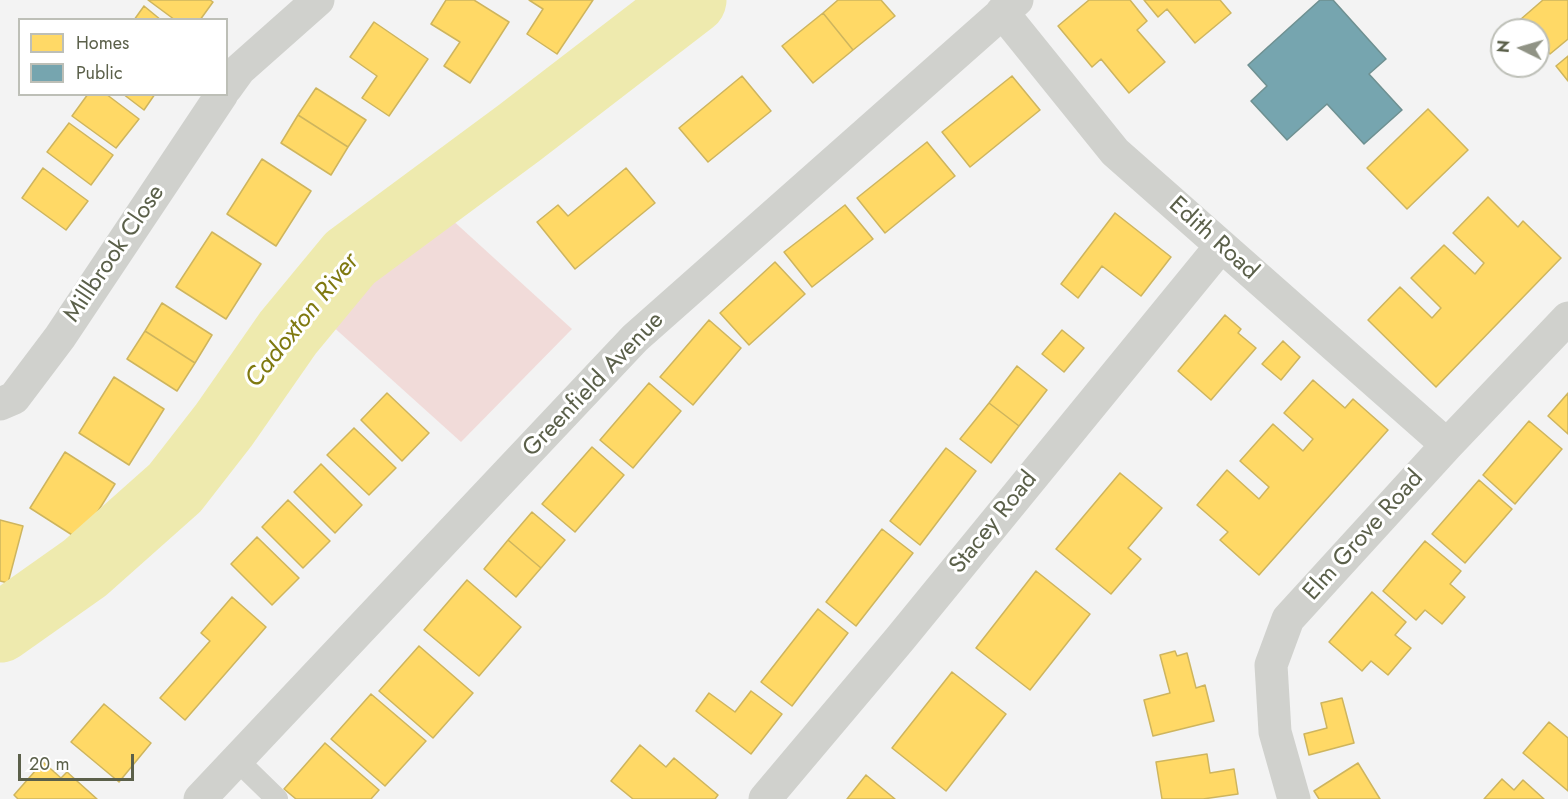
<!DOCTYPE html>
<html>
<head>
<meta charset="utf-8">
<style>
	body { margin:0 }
	#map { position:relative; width:1568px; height:799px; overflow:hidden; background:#f3f3f3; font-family:Jost,sans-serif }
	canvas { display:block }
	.legend { position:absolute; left:18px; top:18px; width:210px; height:78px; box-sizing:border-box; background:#fff; border:2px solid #bdbfb7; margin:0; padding:8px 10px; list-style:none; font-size:18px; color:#5b604a }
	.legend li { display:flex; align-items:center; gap:12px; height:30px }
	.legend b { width:30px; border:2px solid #bdbfb7 }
	.north { position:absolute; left:1490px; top:18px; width:60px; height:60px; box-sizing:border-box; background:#fff; border:2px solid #bdbfb7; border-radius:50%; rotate:275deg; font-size:16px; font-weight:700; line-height:24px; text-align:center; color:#5b604a }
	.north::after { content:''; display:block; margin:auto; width:21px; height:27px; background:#909385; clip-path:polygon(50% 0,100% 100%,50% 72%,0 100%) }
	.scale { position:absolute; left:18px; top:754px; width:116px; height:27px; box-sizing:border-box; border:3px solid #5b604a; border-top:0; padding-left:8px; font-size:18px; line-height:21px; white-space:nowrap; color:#5b604a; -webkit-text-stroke:4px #fff; paint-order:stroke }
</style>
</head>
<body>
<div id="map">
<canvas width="1568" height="799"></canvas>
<ul class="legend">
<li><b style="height:16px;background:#ffd966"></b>Homes</li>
<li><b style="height:16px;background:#76a5af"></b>Public</li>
</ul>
<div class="north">N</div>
<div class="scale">20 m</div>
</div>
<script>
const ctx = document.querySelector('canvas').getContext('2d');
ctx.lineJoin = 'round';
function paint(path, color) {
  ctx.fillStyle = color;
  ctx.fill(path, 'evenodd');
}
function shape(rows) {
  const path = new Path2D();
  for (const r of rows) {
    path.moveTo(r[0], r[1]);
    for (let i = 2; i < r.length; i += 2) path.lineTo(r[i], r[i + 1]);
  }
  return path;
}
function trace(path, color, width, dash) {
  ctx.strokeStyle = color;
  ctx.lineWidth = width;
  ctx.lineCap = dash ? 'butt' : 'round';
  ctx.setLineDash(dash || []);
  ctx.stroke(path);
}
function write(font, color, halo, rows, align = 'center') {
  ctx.font = font + ' Jost,sans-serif';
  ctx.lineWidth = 6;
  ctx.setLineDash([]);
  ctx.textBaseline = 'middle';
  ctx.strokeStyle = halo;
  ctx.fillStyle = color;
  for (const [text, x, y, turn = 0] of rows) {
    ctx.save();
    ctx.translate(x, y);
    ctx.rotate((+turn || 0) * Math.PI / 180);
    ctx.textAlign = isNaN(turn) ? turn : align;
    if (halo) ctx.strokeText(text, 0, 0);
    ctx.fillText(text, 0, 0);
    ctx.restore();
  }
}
paint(shape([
	[438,207,572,329,461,442,309,305]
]), '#f1dbd9');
const homes = shape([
	[148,0,210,0,213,2,200,20,175,20,148,0],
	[446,0,474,0,509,22,470,83,444,66,460,42,431,24,446,0],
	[529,0,593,0,557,54,527,34,543,9,529,0],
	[838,0,881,0,895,16,853,50,823,13,838,0],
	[1089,0,1130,0,1147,21,1137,30,1165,62,1129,93,1101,59,1092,67,1058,26,1089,0],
	[1144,0,1220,0,1231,13,1195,43,1167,9,1158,17,1144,0],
	[1543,0,1568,0,1568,39,1550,54,1538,40,1538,30,1530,30,1521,19,1543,0],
	[144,6,161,20,134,20,144,6],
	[823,13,853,50,813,83,782,46,823,13],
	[374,22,428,59,389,116,362,98,377,76,350,57,374,22],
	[1568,56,1568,81,1556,66,1568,56],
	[742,76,771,111,708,162,679,128,742,76],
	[1012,76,1040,110,970,167,942,132,1012,76],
	[316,88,366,120,348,147,298,115,316,88],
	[88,94,106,94,139,119,116,148,72,116,88,94],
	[123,94,155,94,144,110,123,94],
	[1428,109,1468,150,1407,209,1367,168,1428,109],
	[298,115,348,147,331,175,281,143,298,115],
	[69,123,113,155,91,185,47,152,69,123],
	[927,142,955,176,885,233,857,198,927,142],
	[262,159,311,191,276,246,227,214,262,159],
	[43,168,88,201,66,230,22,198,43,168],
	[626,168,655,203,575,269,537,222,558,205,568,216,626,168],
	[1488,197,1518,227,1523,221,1561,258,1436,387,1368,320,1400,287,1432,318,1441,308,1411,278,1444,245,1475,274,1484,263,1453,233,1488,197],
	[845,205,873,239,812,287,784,252,845,205],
	[1115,213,1171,257,1141,296,1102,266,1078,298,1061,284,1115,213],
	[212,232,261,264,226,319,176,287,212,232],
	[775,262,805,294,749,345,720,313,775,262],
	[162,303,212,335,195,363,145,331,162,303],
	[1225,315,1241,329,1238,333,1256,348,1211,400,1178,371,1225,315],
	[709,320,741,348,693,405,660,377,709,320],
	[1062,330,1084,348,1064,372,1042,354,1062,330],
	[145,331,195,363,177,391,127,359,145,331],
	[1283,341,1300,357,1281,380,1262,364,1283,341],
	[1017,366,1047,390,1019,426,989,403,1017,366],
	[114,377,164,409,129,465,79,433,114,377],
	[1313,380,1345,408,1353,399,1388,430,1259,575,1220,540,1228,532,1197,505,1227,470,1259,499,1269,487,1240,461,1273,424,1303,451,1313,439,1284,413,1313,380],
	[649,383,681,411,633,468,600,440,649,383],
	[387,393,429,433,402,461,361,420,387,393],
	[1568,393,1568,434,1548,416,1568,393],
	[989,403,1019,426,991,463,960,439,989,403],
	[1529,421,1562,449,1515,504,1483,475,1529,421],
	[354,428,396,468,369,495,327,455,354,428],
	[592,447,624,475,575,532,542,504,592,447],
	[946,448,976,471,920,545,890,521,946,448],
	[65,452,115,484,80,540,30,508,65,452],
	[321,464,362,505,335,533,294,492,321,464],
	[1120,473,1162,508,1128,548,1141,559,1111,594,1056,549,1120,473],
	[1479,480,1512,509,1465,563,1432,534,1479,480],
	[288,500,330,541,303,568,262,527,288,500],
	[532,512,565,540,541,568,508,540,532,512],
	[0,520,23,526,8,583,0,581,0,520],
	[882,529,913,553,856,626,826,602,882,529],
	[257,537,299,578,272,605,231,564,257,537],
	[508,540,541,568,516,597,484,569,508,540],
	[1425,541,1461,571,1450,584,1465,597,1442,624,1425,610,1416,620,1383,591,1425,541],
	[1036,571,1090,614,1030,690,976,648,1036,571],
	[467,580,521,627,479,676,424,630,467,580],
	[1372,592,1406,622,1395,635,1411,648,1388,675,1371,661,1362,671,1329,642,1372,592],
	[232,597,266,627,185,720,160,698,210,641,201,633,232,597],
	[818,609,848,633,792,706,761,682,818,609],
	[419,646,473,693,433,738,379,691,419,646],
	[1175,651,1177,656,1187,653,1196,688,1205,685,1214,721,1153,736,1144,700,1170,693,1160,655,1175,651],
	[952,672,1006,714,946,791,892,748,952,672],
	[751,691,782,714,751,754,696,711,709,693,735,712,751,691],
	[371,694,426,741,385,786,331,739,371,694],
	[1342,698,1354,743,1309,755,1304,734,1327,728,1321,703,1342,698],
	[104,704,151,743,119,782,71,742,104,704],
	[1549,722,1568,738,1568,791,1523,753,1549,722],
	[325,743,379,790,371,799,296,799,284,789,325,743],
	[640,745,666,767,674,758,718,795,715,799,633,799,611,781,640,745],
	[1207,754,1210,773,1234,769,1238,794,1203,799,1162,799,1156,762,1207,754],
	[43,762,61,778,67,772,97,799,18,799,14,795,43,762],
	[1358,763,1380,799,1319,799,1314,791,1358,763],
	[866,775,895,799,847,799,866,775],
	[1502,779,1514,790,1523,780,1544,799,1484,799,1502,779]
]);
paint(homes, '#ffd966');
trace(homes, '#ceb55e', 1.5);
const public = shape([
	[1320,0,1333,0,1386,59,1369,74,1402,110,1364,144,1327,104,1287,140,1251,101,1267,86,1248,65,1320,0]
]);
paint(public, '#76a5af');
trace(public, '#6e9091', 1.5);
trace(shape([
	[0,628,85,568,175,488,224,425,288,333,350,258,519,133,692,0]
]), '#eeeaae', 69);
trace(shape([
	[237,760,277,799]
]), '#d0d1cd', 22);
trace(shape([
	[1002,12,1115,152,1447,445],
	[226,88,239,70,318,0],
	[0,404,14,398,60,337,222,94],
	[200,799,635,338,1017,0],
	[765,799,899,640,1221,246],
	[1294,799,1275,732,1271,665,1288,619,1447,445,1568,318]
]), '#d0d1cd', 33);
write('24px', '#5b604a', '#fff', [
	["Edith Road",1213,239,42],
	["Millbrook Close",115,254,-56],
	["Greenfield Avenue",594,385,-46],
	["Stacey Road",994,523,-51],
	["Elm Grove Road",1364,536,-48]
]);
write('italic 26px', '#7f7910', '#fff', [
	["Cadoxton River",303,321,-51]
]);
</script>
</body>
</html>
